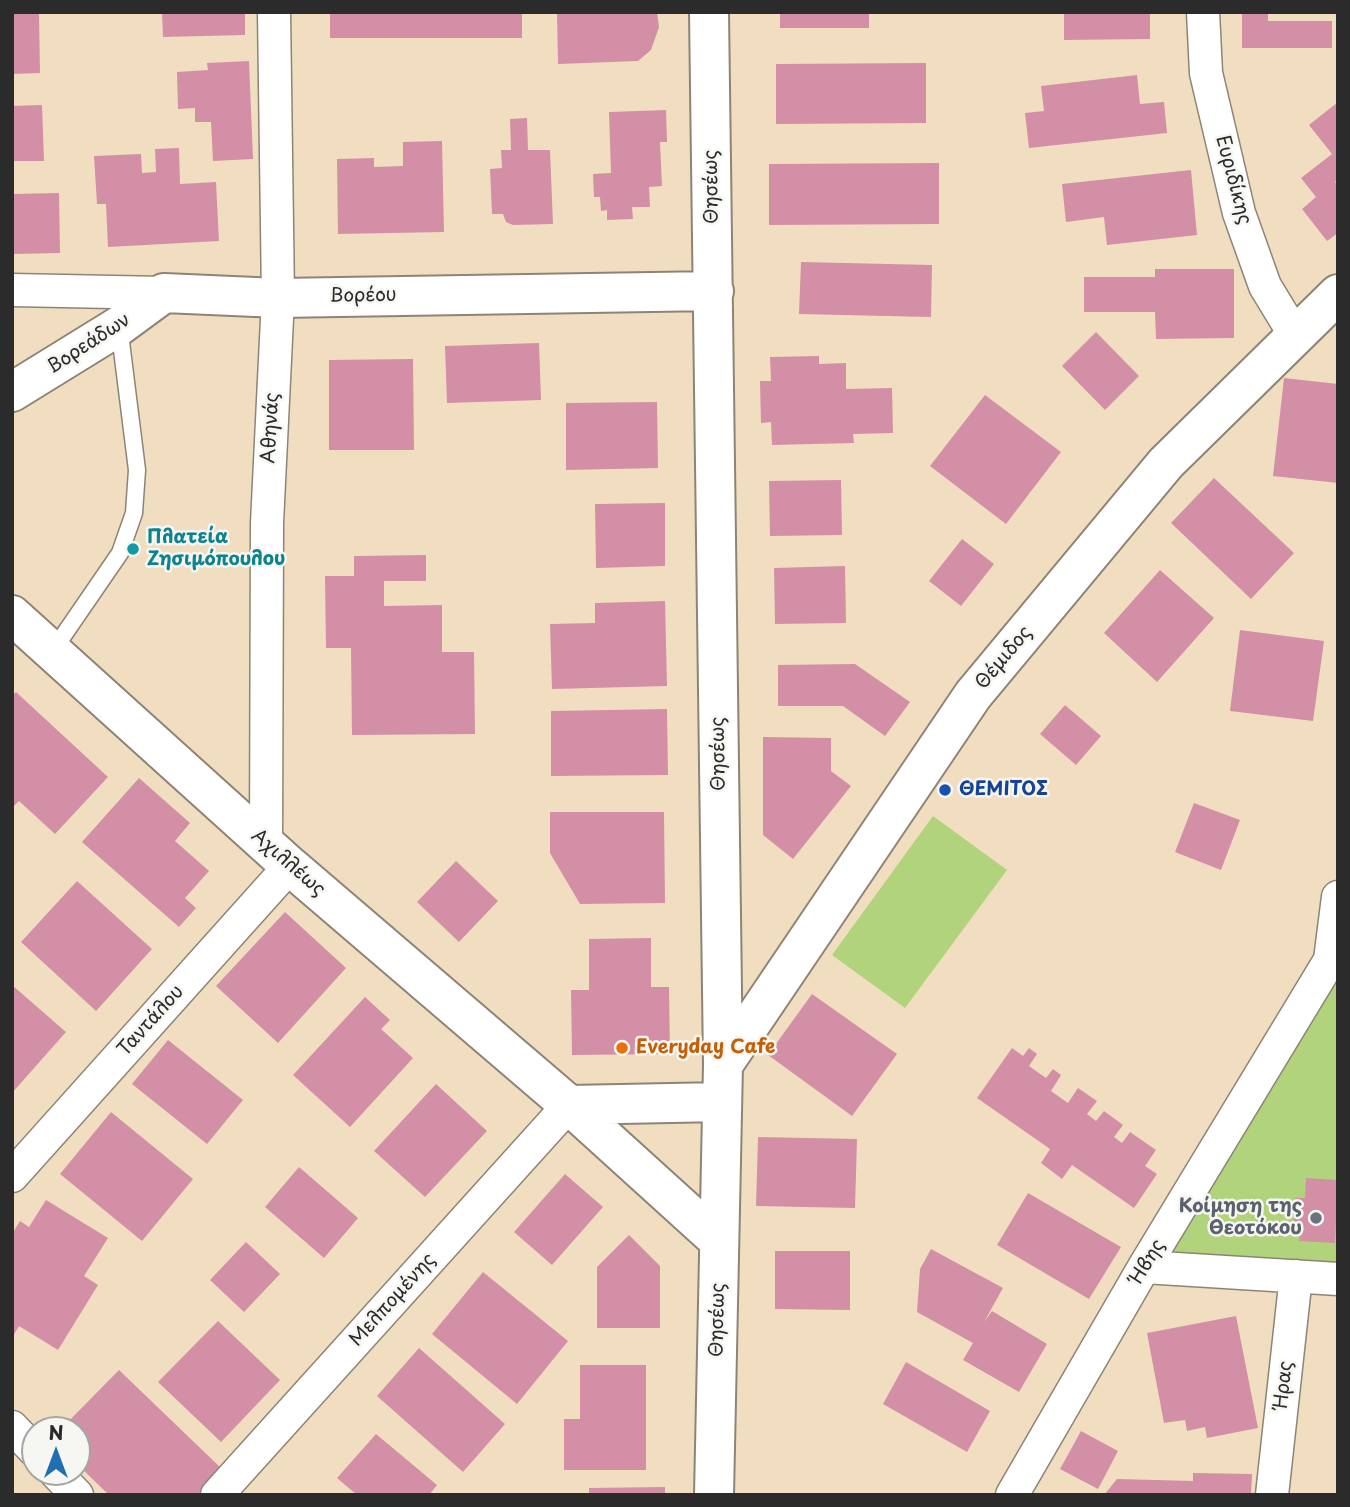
<!DOCTYPE html>
<html>
<head>
<meta charset="utf-8">
<style>
	body { margin:0 }
	#map { position:relative; width:1350px; height:1507px; overflow:hidden; background:#f1dec1; font-family:"Playpen Sans",sans-serif }
	canvas { display:block }
	.frame { position:absolute; inset:0; border:14px solid #2b2b2b; pointer-events:none }
	.north { position:absolute; left:21px; top:1416px; width:70px; height:70px; box-sizing:border-box; background:#f6f6f2; border:2px solid #a5a5a2; border-radius:50%; rotate:0deg; font-size:19px; font-weight:700; line-height:28px; text-align:center; color:#2b2b2b }
	.north::after { content:''; display:block; margin:auto; width:24px; height:32px; background:#1f6fb2; clip-path:polygon(50% 0,100% 100%,50% 72%,0 100%) }
</style>
</head>
<body>
<div id="map">
<canvas width="1350" height="1507"></canvas>
<div class="frame"></div>
<div class="north">N</div>
</div>
<script>
const ctx = document.querySelector('canvas').getContext('2d');
ctx.lineJoin = 'round';
function paint(path, color) {
  ctx.fillStyle = color;
  ctx.fill(path, 'evenodd');
}
function shape(rows) {
  const path = new Path2D();
  for (const r of rows) {
    path.moveTo(r[0], r[1]);
    for (let i = 2; i < r.length; i += 2) path.lineTo(r[i], r[i + 1]);
  }
  return path;
}
function trace(path, color, width, dash) {
  ctx.strokeStyle = color;
  ctx.lineWidth = width;
  ctx.lineCap = dash ? 'butt' : 'round';
  ctx.setLineDash(dash || []);
  ctx.stroke(path);
}
function write(font, color, halo, rows, align = 'center') {
  ctx.font = font + ' "Playpen Sans",sans-serif';
  ctx.lineWidth = 5;
  ctx.setLineDash([]);
  ctx.textBaseline = 'middle';
  ctx.strokeStyle = halo;
  ctx.fillStyle = color;
  for (const [text, x, y, turn = 0] of rows) {
    ctx.save();
    ctx.translate(x, y);
    ctx.rotate((+turn || 0) * Math.PI / 180);
    ctx.textAlign = isNaN(turn) ? turn : align;
    if (halo) ctx.strokeText(text, 0, 0);
    ctx.fillText(text, 0, 0);
    ctx.restore();
  }
}
paint(shape([
	[933,816,1007,870,905,1008,832,955],
	[1338,978,1338,1279,1144,1267]
]), '#b1d37c');
paint(shape([
	[12,12,39,12,40,73,12,74],
	[162,12,245,12,245,35,163,37],
	[330,12,522,12,522,38,330,38],
	[557,12,657,12,659,27,651,50,638,61,558,64],
	[780,12,869,12,869,28,780,28],
	[1064,12,1150,12,1150,39,1064,40],
	[1242,12,1268,12,1268,21,1332,21,1332,48,1242,48],
	[249,61,253,159,213,161,211,122,195,122,195,108,178,109,177,72,208,70,207,63],
	[926,63,926,123,776,124,776,64],
	[1137,75,1140,104,1164,102,1167,133,1029,148,1025,113,1044,111,1041,86],
	[1338,102,1338,179,1335,182,1338,186,1338,233,1327,241,1302,209,1316,197,1301,178,1332,154,1309,125],
	[42,105,44,161,12,161,12,106],
	[666,110,667,142,660,142,662,186,649,187,650,207,632,207,633,219,607,220,607,210,601,211,600,197,594,197,593,174,611,173,609,112],
	[527,118,528,150,550,150,553,224,513,225,506,222,503,214,492,214,490,169,502,168,501,150,511,150,510,119],
	[442,141,444,232,338,234,337,159,374,158,374,167,403,166,403,142],
	[179,148,180,184,216,182,219,241,108,247,106,204,97,204,94,156,141,154,142,173,156,172,155,149],
	[939,163,939,224,769,225,769,164],
	[1191,170,1197,235,1107,245,1104,217,1066,222,1062,184],
	[59,193,60,253,12,254,12,194],
	[801,262,932,265,931,317,799,314],
	[1155,269,1234,269,1234,338,1156,339,1155,312,1084,312,1084,277,1155,277],
	[1096,332,1139,376,1105,410,1062,366],
	[539,343,541,400,447,403,445,346],
	[819,356,819,364,846,363,846,389,892,388,893,433,853,434,854,443,772,445,771,422,761,423,760,381,771,381,770,357],
	[413,359,414,450,329,450,329,360],
	[1284,378,1338,384,1338,483,1273,476],
	[985,395,1061,452,1006,524,930,466],
	[657,402,658,468,566,470,566,403],
	[1214,478,1294,553,1251,599,1171,523],
	[841,480,842,535,770,536,769,481],
	[665,503,665,566,596,568,595,504],
	[962,539,994,564,961,606,929,581],
	[426,555,426,581,384,581,384,606,442,605,442,652,474,652,475,734,352,735,351,648,326,648,325,576,354,576,354,556],
	[845,566,846,623,775,624,774,568],
	[1160,570,1214,618,1157,682,1104,633],
	[665,601,667,686,552,689,550,624,595,623,595,603],
	[1240,630,1324,641,1313,721,1230,711],
	[855,664,910,702,885,736,843,706,778,706,778,665],
	[16,692,108,777,55,834,19,801,12,808,12,696],
	[1065,705,1101,736,1076,765,1040,734],
	[667,709,668,775,551,776,551,711],
	[763,737,831,738,831,771,851,786,793,859,763,835],
	[139,778,190,823,175,841,209,871,185,898,196,908,179,927,82,842],
	[1194,803,1240,820,1221,870,1175,852],
	[550,812,664,812,665,903,580,904,550,853],
	[456,861,498,901,459,942,417,902],
	[77,881,152,949,96,1011,21,942],
	[285,912,346,968,278,1043,216,986],
	[651,938,651,987,669,987,670,1054,572,1055,571,990,589,990,589,939],
	[12,985,66,1032,12,1093],
	[812,994,897,1054,852,1116,768,1055],
	[365,997,390,1020,381,1029,413,1058,350,1127,293,1075],
	[168,1040,243,1100,207,1144,132,1084],
	[1012,1048,1023,1056,1029,1048,1037,1054,1029,1066,1046,1078,1053,1069,1061,1075,1051,1091,1068,1103,1078,1088,1097,1101,1087,1114,1096,1121,1104,1111,1123,1125,1114,1137,1122,1143,1130,1132,1156,1150,1145,1166,1157,1174,1134,1208,1072,1165,1062,1179,1041,1163,1050,1149,977,1098],
	[436,1084,487,1131,425,1197,374,1151],
	[111,1112,193,1179,142,1241,60,1174],
	[758,1137,857,1139,855,1208,756,1206],
	[299,1167,358,1218,324,1258,265,1207],
	[565,1174,603,1207,552,1265,514,1232],
	[1306,1178,1338,1180,1335,1243,1299,1241,1300,1233,1293,1233,1295,1198,1305,1198],
	[1028,1193,1121,1247,1089,1299,997,1245],
	[46,1200,108,1238,84,1276,98,1285,58,1350,19,1326,12,1338,12,1234,20,1221,29,1227],
	[629,1235,660,1266,660,1328,597,1328,597,1267],
	[246,1242,280,1274,244,1312,210,1280],
	[931,1249,1003,1288,984,1322,992,1311,1047,1344,1019,1392,963,1360,973,1343,917,1312,920,1269],
	[775,1251,850,1251,850,1310,775,1309],
	[483,1272,568,1341,517,1404,432,1334],
	[1236,1316,1258,1428,1207,1438,1205,1427,1187,1431,1185,1420,1164,1423,1147,1333],
	[218,1321,280,1380,221,1442,158,1382],
	[419,1348,505,1424,463,1472,377,1396],
	[906,1362,990,1411,967,1452,883,1404],
	[580,1365,646,1365,646,1470,564,1470,564,1419,580,1419],
	[119,1370,222,1469,197,1495,109,1495,77,1464,77,1430,60,1430],
	[1081,1431,1118,1451,1098,1489,1060,1469],
	[376,1434,437,1485,429,1495,357,1495,337,1478],
	[1193,1473,1252,1474,1251,1495,1104,1495,1117,1479,1193,1481],
	[665,1487,665,1495,589,1495,589,1488]
]), '#d38fa6');
const service = shape([
	[52,652,120,553,134,513,137,470,119,326]
]);
const minor = shape([
	[1203,12,1206,73,1239,213,1265,286,1296,337],
	[12,290,164,293],
	[266,843,267,523,278,298,274,12],
	[12,1176,290,866],
	[1144,1267,1338,1279],
	[12,1427,35,1451],
	[55,1472,77,1495],
	[217,1495,569,1105],
	[1012,1495,1144,1267,1330,960,1338,897],
	[1272,1495,1296,1276]
]);
const tertiary = shape([
	[709,12,723,1065,714,1495],
	[12,392,119,326,164,293,278,298,714,291],
	[12,615,290,866,569,1105,719,1241],
	[723,1065,973,695,1166,463,1338,294],
	[569,1105,722,1102]
]);
trace(service, '#8e8476', 19);
trace(minor, '#8e8476', 35);
trace(tertiary, '#8e8476', 42);
trace(service, '#fff', 16);
trace(minor, '#fff', 32);
trace(tertiary, '#fff', 38);
for (const [x, y, r, color] of [
	[133,549,7,"#0f9aa8"],
	[945,790,7,"#1a4fb4"],
	[622,1048,7,"#e8710a"],
	[1316,1218,7,"#6b7280"]
]) {
  const dot = new Path2D();
  dot.arc(x, y, r, 0, 2 * Math.PI);
  ctx.fillStyle = color;
  ctx.fill(dot);
  trace(dot, '#f6f6f2', 2.5);
}
write('19px', '#2b2b2b', '#f6f6f2', [
	["Ευριδίκης",1233,180,75],
	["Θησέως",712,187,-91],
	["Βορέου",363,296,-1],
	["Βορεάδων",89,344,-33],
	["Αθηνάς",271,428,-87],
	["Θέμιδος",1004,658,-50],
	["Θησέως",719,754,-91],
	["Αχιλλέως",288,863,41],
	["Ταντάλου",151,1021,-48],
	["Ήβης",1148,1262,-59],
	["Μελπομένης",393,1300,-48],
	["Θησέως",718,1320,-89],
	["Ήρας",1284,1385,-84]
]);
write('bold 19px', '#0d838f', '#f6f6f2', [
	["Πλατεία",147,538],
	["Ζησιμόπουλου",147,560]
], 'left');
write('bold 19px', '#164399', '#f6f6f2', [
	["ΘΕΜΙΤΟΣ",959,790]
], 'left');
write('bold 19px', '#c56008', '#f6f6f2', [
	["Everyday Cafe",636,1048]
], 'left');
write('bold 19px', '#5b616d', '#f6f6f2', [
	["Κοίμηση της",1302,1207],
	["Θεοτόκου",1302,1229]
], 'right');
</script>
</body>
</html>
